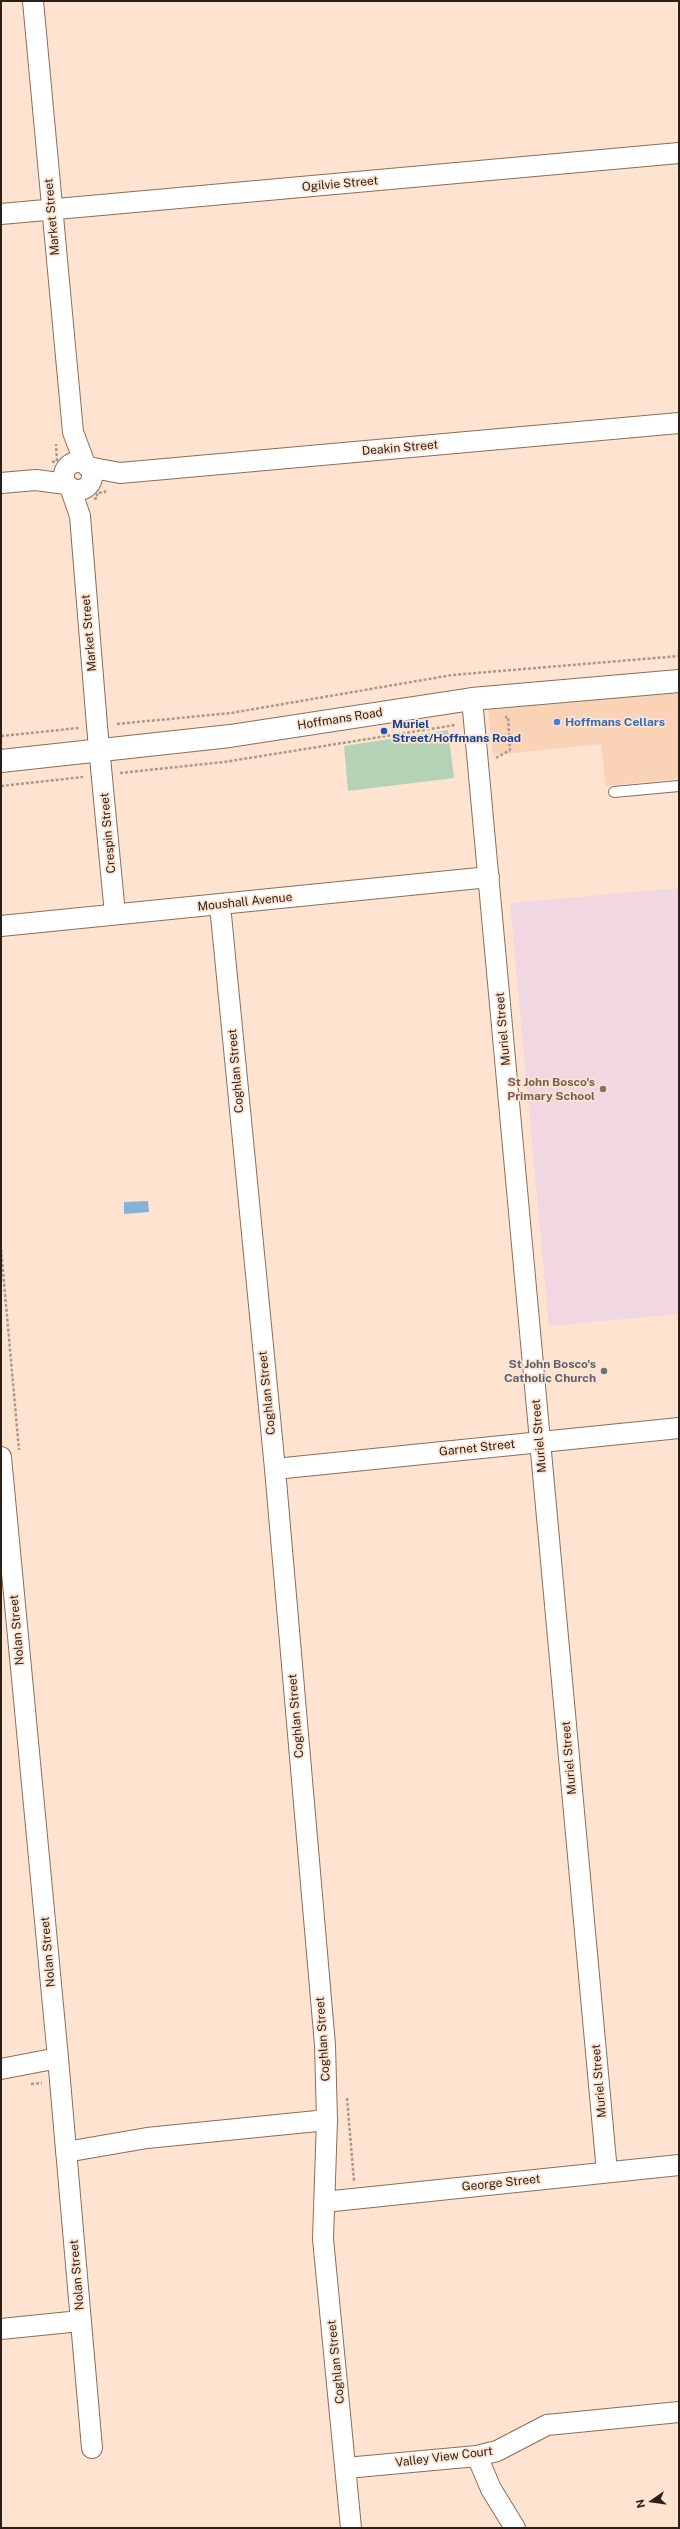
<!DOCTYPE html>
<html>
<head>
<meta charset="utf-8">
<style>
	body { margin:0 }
	#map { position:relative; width:680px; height:2529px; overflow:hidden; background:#fde3d0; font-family:"Public Sans",sans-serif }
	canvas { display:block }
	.frame { position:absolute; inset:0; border:2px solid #2b1f16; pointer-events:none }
	.north { position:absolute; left:632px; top:2481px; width:40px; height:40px; -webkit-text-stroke:3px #fde3d0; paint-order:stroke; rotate:257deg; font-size:11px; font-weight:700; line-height:16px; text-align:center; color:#2b1f16 }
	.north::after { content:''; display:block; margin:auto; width:14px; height:18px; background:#2b1f16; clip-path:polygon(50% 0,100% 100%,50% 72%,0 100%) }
</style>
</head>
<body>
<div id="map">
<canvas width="680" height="2529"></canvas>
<div class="frame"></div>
<div class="north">N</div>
</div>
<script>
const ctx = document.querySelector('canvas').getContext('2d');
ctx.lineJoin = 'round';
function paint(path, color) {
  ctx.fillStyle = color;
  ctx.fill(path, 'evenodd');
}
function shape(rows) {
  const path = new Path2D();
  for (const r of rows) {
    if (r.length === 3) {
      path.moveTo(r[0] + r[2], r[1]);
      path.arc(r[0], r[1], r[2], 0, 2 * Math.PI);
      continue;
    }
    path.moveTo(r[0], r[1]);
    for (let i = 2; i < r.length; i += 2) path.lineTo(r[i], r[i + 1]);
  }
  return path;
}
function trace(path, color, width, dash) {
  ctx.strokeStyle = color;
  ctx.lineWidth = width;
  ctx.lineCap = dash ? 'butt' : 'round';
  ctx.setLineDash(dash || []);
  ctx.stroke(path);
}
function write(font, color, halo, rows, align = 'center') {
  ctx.font = font + ' "Public Sans",sans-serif';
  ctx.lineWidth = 3.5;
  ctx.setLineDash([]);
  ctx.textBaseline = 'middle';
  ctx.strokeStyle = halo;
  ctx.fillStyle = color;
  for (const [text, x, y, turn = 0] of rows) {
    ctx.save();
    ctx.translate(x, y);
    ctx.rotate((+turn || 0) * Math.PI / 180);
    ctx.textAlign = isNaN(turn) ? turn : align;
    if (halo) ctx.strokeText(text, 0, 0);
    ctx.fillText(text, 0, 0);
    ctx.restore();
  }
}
paint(shape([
	[679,690,679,779,606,786,601,744,493,755,488,710]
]), '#fad3b6');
paint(shape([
	[679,888,679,1314,549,1326,510,903]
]), '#f0d7e1');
paint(shape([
	[448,730,454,778,348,791,344,746]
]), '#b4d3b4');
paint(shape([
	[148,1201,149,1212,124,1214,124,1202]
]), '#86b2d7');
const lane = shape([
	[614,792,679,786]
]);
const street = shape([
	[33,1,73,432,85,464],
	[1,214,679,153],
	[78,476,14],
	[88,467,120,473,679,423],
	[1,483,36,480,66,484],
	[70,487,80,516,97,726,115,914],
	[472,699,607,2172],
	[220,905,275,1469,325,2045,327,2120,323,2239,351,2528],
	[1,926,489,877],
	[1,1457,58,2058,92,2448],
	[275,1469,679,1428],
	[1,2069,58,2058],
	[66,2152,147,2138,327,2120],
	[324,2202,679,2165],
	[1,2329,80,2321],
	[477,2456,491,2489,515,2528],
	[346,2468,477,2456,497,2451,547,2425,679,2412]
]);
const secondary = shape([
	[1,761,230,736,472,699,679,681]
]);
trace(lane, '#8b6e59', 12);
trace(street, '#8b6e59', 22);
trace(secondary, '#8b6e59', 24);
trace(shape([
	[52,462,57,461,56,444],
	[94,499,97,498,97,493,105,492,105,489],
	[117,724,231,713,452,675,679,656],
	[1,736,79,728],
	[496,758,510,750,508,717,505,717],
	[120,773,224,762,455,725],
	[1,786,83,777],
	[1,1249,19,1450],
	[31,2084,42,2083],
	[347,2098,354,2181]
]), '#ad998a', 2.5, [3, 2]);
trace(lane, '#fff', 10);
trace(street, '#fff', 20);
trace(secondary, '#fff', 22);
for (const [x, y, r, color] of [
	[557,722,4,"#3f7fe0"],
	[384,731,4,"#1a4fb4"],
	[603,1089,4,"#8d6e63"],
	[604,1371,4,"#6b7280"]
]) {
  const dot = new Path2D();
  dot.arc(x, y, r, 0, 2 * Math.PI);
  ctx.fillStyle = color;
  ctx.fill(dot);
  trace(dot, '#fde3d0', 1.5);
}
write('12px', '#2b1f16', '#fde3d0', [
	["Ogilvie Street",340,184,-5],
	["Market Street",52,217,-95],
	["Deakin Street",400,448,-5],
	["Market Street",89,633,-95],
	["Hoffmans Road",340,719,-9],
	["Crespin Street",108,833,-95],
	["Moushall Avenue",245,902,-6],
	["Muriel Street",503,1029,-95],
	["Coghlan Street",236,1071,-95],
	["Coghlan Street",267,1393,-96],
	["Muriel Street",539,1436,-95],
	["Garnet Street",477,1448,-6],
	["Nolan Street",17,1630,-95],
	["Coghlan Street",296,1716,-95],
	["Muriel Street",569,1758,-95],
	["Nolan Street",48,1952,-95],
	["Coghlan Street",323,2039,-94],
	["Muriel Street",599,2081,-95],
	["George Street",501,2183,-6],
	["Nolan Street",77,2275,-95],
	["Coghlan Street",336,2362,-96],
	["Valley View Court",444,2457,-7]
]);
write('bold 12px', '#366cbe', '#fde3d0', [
	["Hoffmans Cellars",565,722]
], 'left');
write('bold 12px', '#164399', '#fde3d0', [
	["Muriel",392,724],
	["Street/Hoffmans Road",392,738]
], 'left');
write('bold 12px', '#785e54', '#fde3d0', [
	["St John Bosco's",595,1082],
	["Primary School",595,1096]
], 'right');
write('bold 12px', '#5b616d', '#fde3d0', [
	["St John Bosco's",596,1364],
	["Catholic Church",596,1378]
], 'right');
</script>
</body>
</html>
